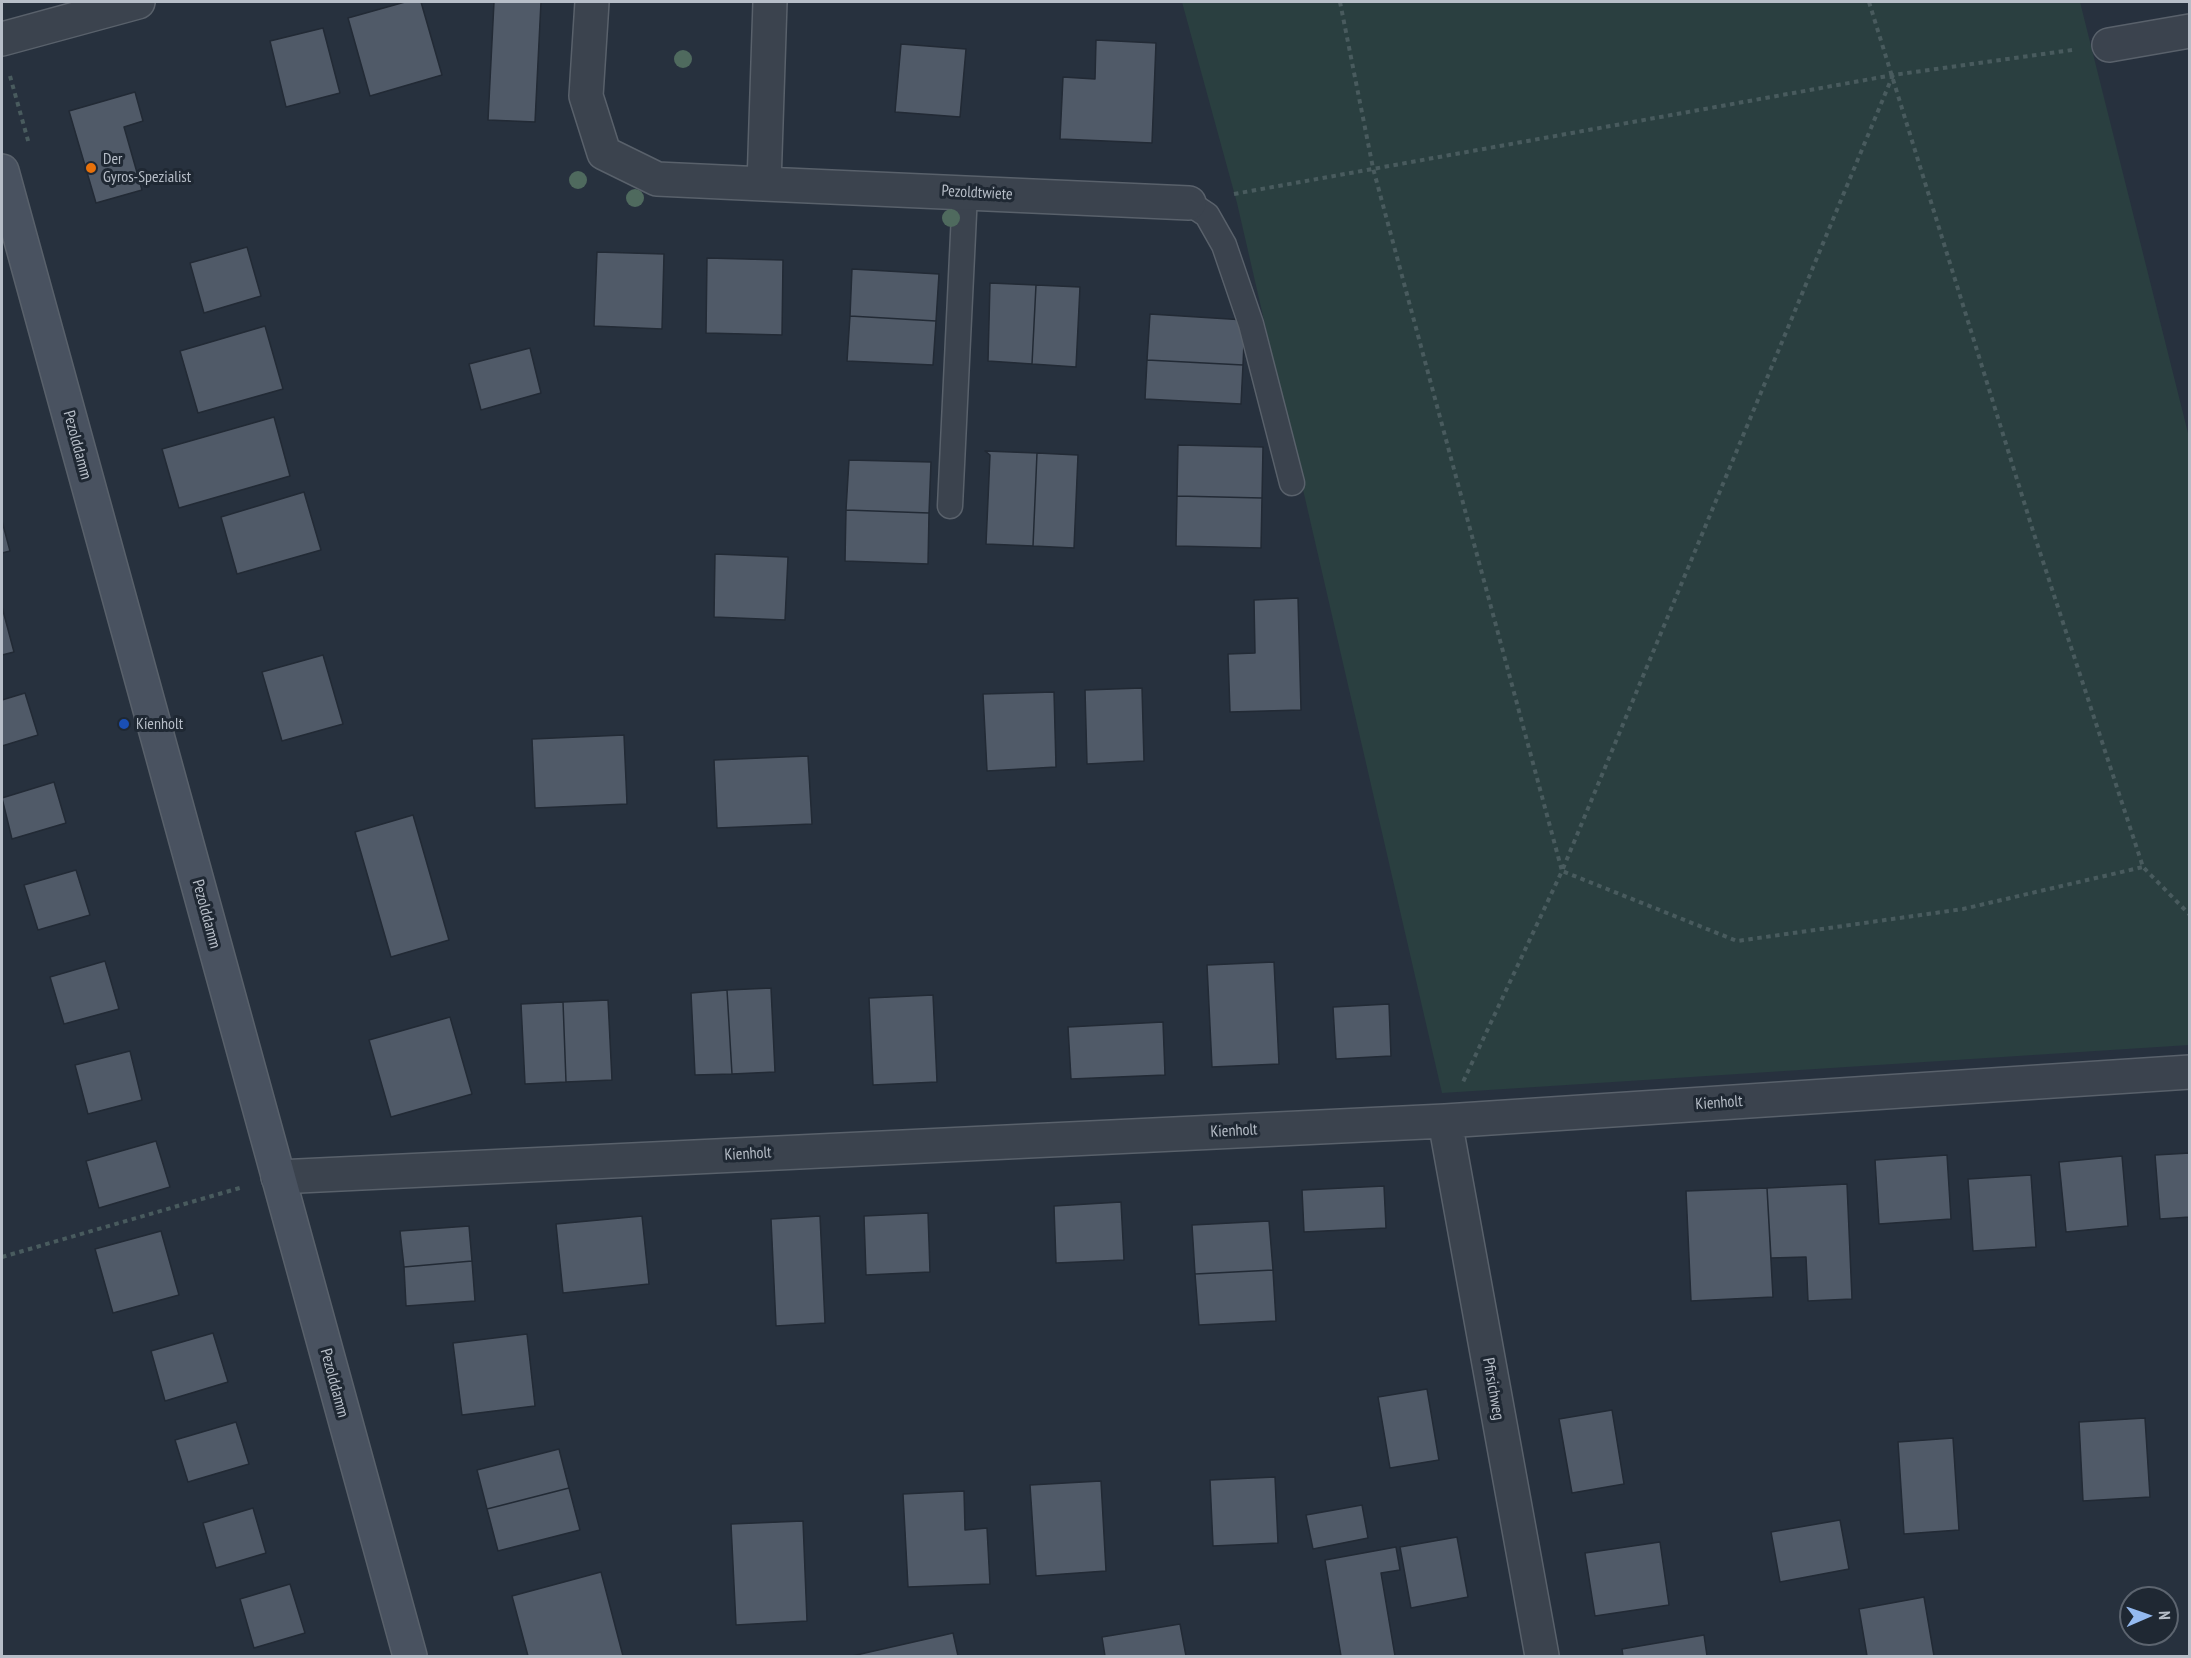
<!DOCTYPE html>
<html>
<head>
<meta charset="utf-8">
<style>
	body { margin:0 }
	#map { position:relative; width:2191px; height:1658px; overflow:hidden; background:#27313e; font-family:"PT Sans Narrow",sans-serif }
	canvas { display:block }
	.frame { position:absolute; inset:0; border:3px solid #b7bec8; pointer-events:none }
	.north { position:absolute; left:2119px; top:1586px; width:60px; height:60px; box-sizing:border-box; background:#1f2833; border:2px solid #5c646f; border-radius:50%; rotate:88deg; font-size:16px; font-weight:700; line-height:24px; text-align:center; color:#b7bec8 }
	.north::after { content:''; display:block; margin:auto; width:21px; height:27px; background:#94baf0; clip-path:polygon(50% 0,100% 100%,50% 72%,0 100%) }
</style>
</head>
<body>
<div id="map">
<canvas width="2191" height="1658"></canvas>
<div class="frame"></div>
<div class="north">N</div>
</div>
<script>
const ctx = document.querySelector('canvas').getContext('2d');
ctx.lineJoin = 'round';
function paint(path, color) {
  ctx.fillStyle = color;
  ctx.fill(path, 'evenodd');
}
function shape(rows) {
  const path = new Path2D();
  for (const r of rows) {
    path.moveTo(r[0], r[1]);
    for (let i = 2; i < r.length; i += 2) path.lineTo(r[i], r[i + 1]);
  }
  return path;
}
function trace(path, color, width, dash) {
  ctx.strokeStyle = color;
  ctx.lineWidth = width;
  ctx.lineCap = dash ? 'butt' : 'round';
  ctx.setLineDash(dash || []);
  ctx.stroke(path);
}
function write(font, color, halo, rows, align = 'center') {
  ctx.font = font + ' "PT Sans Narrow",sans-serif';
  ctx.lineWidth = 6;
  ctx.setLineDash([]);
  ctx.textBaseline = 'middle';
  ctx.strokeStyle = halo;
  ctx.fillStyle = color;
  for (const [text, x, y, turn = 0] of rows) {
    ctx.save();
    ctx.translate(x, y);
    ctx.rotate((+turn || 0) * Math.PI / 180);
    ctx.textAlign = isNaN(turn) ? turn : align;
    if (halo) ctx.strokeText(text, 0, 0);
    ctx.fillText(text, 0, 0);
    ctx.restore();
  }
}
paint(shape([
	[1182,2,2080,2,2189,437,2189,1045,1442,1093,1237,203]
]), '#2a3f40');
const building = shape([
	[405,2,421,2,442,75,370,96,348,18,405,2],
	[494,2,541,2,535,122,488,120,494,2],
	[323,28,340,93,286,107,270,41,323,28],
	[1096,40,1156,43,1152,143,1060,139,1063,77,1095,79,1096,40],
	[901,44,966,49,960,117,895,112,901,44],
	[135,92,143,121,124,127,142,190,96,203,69,111,135,92],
	[247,247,261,296,204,313,190,263,247,247],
	[597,252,664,254,662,329,594,326,597,252],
	[707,258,783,260,782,335,706,333,707,258],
	[852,269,939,274,936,321,850,316,852,269],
	[990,283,1036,285,1032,364,988,361,990,283],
	[1036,285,1080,287,1076,367,1032,364,1036,285],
	[1150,314,1245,320,1243,365,1147,360,1150,314],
	[850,316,936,321,933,365,847,361,850,316],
	[265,326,283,389,198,413,180,351,265,326],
	[530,348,541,393,481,410,469,364,530,348],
	[1147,360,1243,365,1241,404,1145,399,1147,360],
	[274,417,290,476,179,508,162,449,274,417],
	[1178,445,1263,447,1262,498,1177,496,1178,445],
	[985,451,1037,453,1033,546,986,544,990,455,985,451],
	[1037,453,1078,455,1074,548,1033,546,1037,453],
	[849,460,931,462,929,513,846,510,849,460],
	[304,492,321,550,237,574,221,517,304,492],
	[1177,496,1262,498,1261,548,1176,546,1177,496],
	[846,510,929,513,928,564,845,561,846,510],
	[2,521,10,551,2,553,2,521],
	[715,554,788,557,785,620,714,617,715,554],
	[1298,598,1301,710,1230,712,1228,654,1255,653,1254,600,1298,598],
	[2,607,14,652,2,655,2,607],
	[323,655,343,724,282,741,262,672,323,655],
	[1142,688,1144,761,1087,764,1085,690,1142,688],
	[1054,692,1056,767,987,771,983,694,1054,692],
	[25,693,38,735,2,746,2,700,25,693],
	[624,735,627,804,535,808,532,739,624,735],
	[808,756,812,824,717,828,714,760,808,756],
	[54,782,66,823,12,839,2,798,54,782],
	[413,815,449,940,391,957,355,832,413,815],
	[76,870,90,915,38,930,24,885,76,870],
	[105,961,119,1009,64,1024,50,977,105,961],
	[1274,962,1279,1064,1212,1067,1207,965,1274,962],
	[771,988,775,1072,732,1074,727,990,771,988],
	[727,990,732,1074,695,1075,691,993,727,990],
	[933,995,937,1082,873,1085,869,998,933,995],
	[608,1000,612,1080,566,1082,563,1002,608,1000],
	[563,1002,566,1082,525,1084,521,1004,563,1002],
	[1389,1004,1391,1056,1336,1059,1333,1007,1389,1004],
	[450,1017,472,1094,391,1117,369,1040,450,1017],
	[1163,1022,1165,1075,1071,1079,1068,1027,1163,1022],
	[130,1051,142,1100,88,1114,75,1065,130,1051],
	[156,1141,170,1187,99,1208,86,1161,156,1141],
	[2190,1153,2190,1217,2160,1219,2155,1155,2190,1153],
	[1947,1155,1951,1219,1879,1224,1875,1160,1947,1155],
	[2122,1156,2128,1226,2066,1232,2059,1162,2122,1156],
	[2031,1175,2036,1247,1973,1251,1968,1179,2031,1175],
	[1847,1184,1852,1299,1808,1301,1806,1257,1771,1258,1767,1188,1847,1184],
	[1384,1186,1386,1228,1304,1232,1302,1190,1384,1186],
	[1767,1188,1773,1297,1691,1301,1686,1191,1767,1188],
	[1121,1202,1124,1260,1056,1263,1054,1206,1121,1202],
	[928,1213,930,1272,866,1275,864,1216,928,1213],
	[642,1216,649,1284,563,1293,556,1224,642,1216],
	[820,1216,825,1323,776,1326,771,1219,820,1216],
	[1269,1221,1273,1270,1195,1274,1192,1225,1269,1221],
	[469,1226,472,1261,404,1267,400,1231,469,1226],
	[161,1231,179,1295,113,1313,95,1249,161,1231],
	[472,1261,475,1301,406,1306,404,1267,472,1261],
	[1273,1270,1276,1321,1199,1325,1195,1274,1273,1270],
	[213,1333,228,1382,165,1401,151,1351,213,1333],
	[527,1334,535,1406,462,1415,453,1343,527,1334],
	[1427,1389,1439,1460,1390,1468,1378,1397,1427,1389],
	[1612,1410,1624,1484,1572,1493,1559,1419,1612,1410],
	[2145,1418,2150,1497,2083,1501,2079,1422,2145,1418],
	[236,1422,249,1464,188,1482,175,1440,236,1422],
	[1953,1438,1959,1530,1904,1534,1898,1442,1953,1438],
	[559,1449,569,1488,487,1509,477,1470,559,1449],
	[1275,1477,1278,1543,1213,1546,1210,1480,1275,1477],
	[1101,1481,1106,1571,1036,1576,1030,1485,1101,1481],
	[569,1488,580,1530,498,1551,487,1509,569,1488],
	[964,1491,965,1530,987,1528,990,1584,908,1587,903,1494,964,1491],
	[1362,1505,1368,1538,1313,1549,1306,1515,1362,1505],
	[253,1508,266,1553,216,1568,203,1523,253,1508],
	[1840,1520,1849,1569,1780,1582,1771,1532,1840,1520],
	[803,1521,807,1621,736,1625,731,1524,803,1521],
	[1457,1537,1468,1597,1411,1608,1400,1547,1457,1537],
	[1660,1542,1669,1605,1595,1616,1585,1553,1660,1542],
	[1396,1547,1400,1570,1381,1573,1395,1656,1341,1656,1325,1560,1396,1547],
	[601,1572,623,1656,528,1656,512,1596,601,1572],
	[290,1584,305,1633,254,1648,240,1599,290,1584],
	[1924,1597,1934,1656,1867,1656,1859,1609,1924,1597],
	[1180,1624,1186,1656,1105,1656,1102,1637,1180,1624],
	[953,1633,958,1656,852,1656,953,1633],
	[1704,1635,1707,1656,1623,1656,1622,1649,1704,1635]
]);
paint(building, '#505a68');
trace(building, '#222a35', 1.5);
const lane = shape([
	[1189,203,1207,215,1224,245,1251,324,1292,483],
	[950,506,965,193]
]);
const street = shape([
	[592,2,586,96,604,153,657,179,764,184,770,2],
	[2,39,138,2],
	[2109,45,2190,31],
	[764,184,1189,203],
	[1445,1121,1542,1656],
	[278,1177,1445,1121,2190,1072]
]);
const secondary = shape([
	[2,171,410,1656]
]);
trace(lane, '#59616b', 27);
trace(street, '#59616b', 36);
trace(secondary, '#59616b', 36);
trace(shape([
	[1340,2,1373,168,1562,871,1463,1082],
	[1869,2,2033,531,2143,867,2190,915],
	[1893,75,1562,871,1737,941,1963,909,2143,867],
	[10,76,29,144],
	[1234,194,1893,75,2072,50],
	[2,1257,243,1187]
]), '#495b5e', 4, [4.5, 4.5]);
trace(lane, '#3b434e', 24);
trace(street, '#3b434e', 33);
trace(secondary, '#495260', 33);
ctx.fillStyle = '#4f6a5e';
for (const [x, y] of [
	[683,59],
	[578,180],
	[635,198],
	[951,218]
]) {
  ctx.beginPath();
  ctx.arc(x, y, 9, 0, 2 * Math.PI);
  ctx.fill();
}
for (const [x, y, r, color] of [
	[91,168,6,"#e8710a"],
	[124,724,6,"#1a4fb4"]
]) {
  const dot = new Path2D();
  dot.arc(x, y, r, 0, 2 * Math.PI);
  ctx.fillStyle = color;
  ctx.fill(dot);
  trace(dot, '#1f2833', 2);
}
write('16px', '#b7bec8', '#1f2833', [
	["Der",103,159],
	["Gyros-Spezialist",103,177],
	["Kienholt",136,724]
], 'left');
write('16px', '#b7bec8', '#1f2833', [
	["Pezoldtwiete",977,193,3],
	["Pezolddamm",77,445,75],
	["Pezolddamm",206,914,75],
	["Kienholt",1719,1103,-4],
	["Kienholt",1234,1131,-3],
	["Kienholt",748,1154,-3],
	["Pezolddamm",334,1383,75],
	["Pfirsichweg",1493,1389,80]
]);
</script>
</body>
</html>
